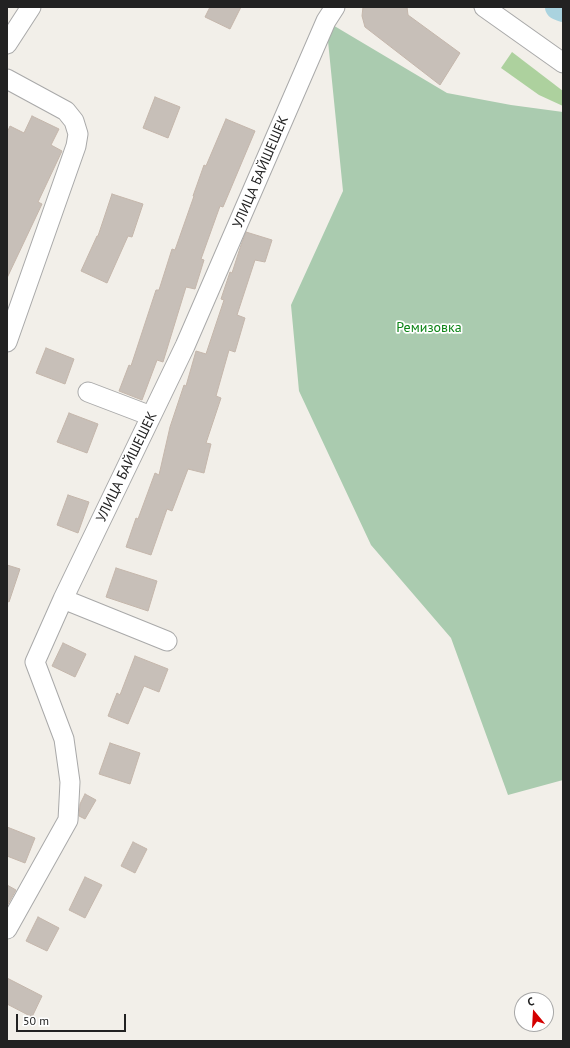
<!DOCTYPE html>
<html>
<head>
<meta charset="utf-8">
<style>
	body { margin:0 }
	#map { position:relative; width:570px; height:1048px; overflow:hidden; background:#f2efe9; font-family:"PT Sans",sans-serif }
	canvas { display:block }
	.frame { position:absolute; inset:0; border:8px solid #222; pointer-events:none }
	.north { position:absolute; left:514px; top:992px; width:40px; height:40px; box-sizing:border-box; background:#fff; border:1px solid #a7a7a7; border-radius:50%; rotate:342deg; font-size:11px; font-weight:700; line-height:16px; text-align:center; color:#222 }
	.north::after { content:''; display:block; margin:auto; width:14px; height:18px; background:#d40000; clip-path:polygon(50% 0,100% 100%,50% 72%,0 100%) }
	.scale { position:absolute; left:16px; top:1014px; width:110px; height:18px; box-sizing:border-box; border:2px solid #222; border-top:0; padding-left:5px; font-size:12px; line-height:14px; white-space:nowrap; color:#222; -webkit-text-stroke:3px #fff; paint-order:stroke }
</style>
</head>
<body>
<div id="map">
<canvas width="570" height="1048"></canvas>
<div class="frame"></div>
<div class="north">С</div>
<div class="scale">50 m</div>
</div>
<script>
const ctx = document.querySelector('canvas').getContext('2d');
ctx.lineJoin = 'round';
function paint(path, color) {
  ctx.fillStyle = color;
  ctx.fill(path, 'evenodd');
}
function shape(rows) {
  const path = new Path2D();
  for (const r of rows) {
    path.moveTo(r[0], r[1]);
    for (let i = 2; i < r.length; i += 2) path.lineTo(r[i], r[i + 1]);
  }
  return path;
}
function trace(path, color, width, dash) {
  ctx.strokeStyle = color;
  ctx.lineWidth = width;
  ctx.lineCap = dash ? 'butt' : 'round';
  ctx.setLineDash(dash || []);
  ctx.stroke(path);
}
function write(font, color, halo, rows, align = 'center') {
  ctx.font = font + ' "PT Sans",sans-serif';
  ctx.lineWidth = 3.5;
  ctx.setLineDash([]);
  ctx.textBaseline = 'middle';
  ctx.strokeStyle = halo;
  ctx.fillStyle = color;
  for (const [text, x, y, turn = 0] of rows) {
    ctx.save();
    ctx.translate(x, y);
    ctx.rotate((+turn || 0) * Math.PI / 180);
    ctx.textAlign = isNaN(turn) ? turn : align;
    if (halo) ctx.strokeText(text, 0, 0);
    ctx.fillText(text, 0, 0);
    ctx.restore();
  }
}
paint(shape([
	[512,52,563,91,563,106,539,95,501,68]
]), '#add19e');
paint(shape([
	[326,21,447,93,511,105,563,112,563,780,508,795,451,638,371,545,299,391,291,305,343,191]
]), '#aacbaf');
trace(shape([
	[558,7,563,9]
]), '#aad3df', 26);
const building = shape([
	[210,7,241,7,230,29,205,17,210,7],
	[363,7,407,7,408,15,460,53,440,85,365,27,362,16,363,7],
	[155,97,180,107,168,138,143,128,155,97],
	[32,116,59,129,51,145,62,151,38,202,42,204,7,278,7,133,10,126,24,133,32,116],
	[226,119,255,131,223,207,220,206,201,259,204,260,195,289,186,287,163,362,157,360,142,400,119,391,129,365,131,366,156,290,159,290,172,249,175,250,194,196,193,196,204,165,206,166,226,119],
	[112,194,143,204,132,237,128,236,107,283,81,271,97,236,98,236,112,194],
	[246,232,272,240,265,262,255,260,237,315,245,318,235,352,229,350,216,396,221,398,206,443,211,444,204,473,188,469,172,511,167,509,151,555,126,547,136,518,138,519,155,473,159,475,170,427,184,385,186,386,196,351,206,354,224,300,221,299,230,272,232,273,241,245,246,232],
	[46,348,74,359,65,384,36,373,46,348],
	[69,413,98,424,87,453,57,442,69,413],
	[68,495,89,502,78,533,57,525,68,495],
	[7,565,20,569,9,602,7,601,7,565],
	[116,568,157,581,148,611,106,597,116,568],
	[63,643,86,654,75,677,52,666,63,643],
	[135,656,168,669,159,692,144,686,128,724,108,716,117,693,120,695,135,656],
	[110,743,140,753,130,784,99,774,110,743],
	[85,794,96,800,85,819,79,816,80,804,85,794],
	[7,827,35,838,25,863,7,856,7,827],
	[133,842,147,849,135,873,121,866,133,842],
	[85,877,102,885,85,918,69,910,85,877],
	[7,885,16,890,7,906,7,885],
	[38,917,59,928,47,951,26,941,38,917],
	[7,978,42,996,32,1017,7,1004,7,978]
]);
paint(building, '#c7bfb8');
trace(building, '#c4b6ab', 1);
const minor = shape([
	[484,7,563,63],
	[7,44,31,7],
	[7,79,66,111,74,121,78,134,76,146,7,342],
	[88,392,151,416],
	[63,599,167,641],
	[7,929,68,820,70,782,64,739,35,662,63,599,185,346,326,21,335,7]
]);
trace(minor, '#a9a9a9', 21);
trace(minor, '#fff', 19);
write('14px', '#222', '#fff', [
	["УЛИЦА БАЙШЕШЕК",261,172,-67],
	["УЛИЦА БАЙШЕШЕК",127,467,-64]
]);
write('14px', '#0c8416', '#fff', [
	["Ремизовка",429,328]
]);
</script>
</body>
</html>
